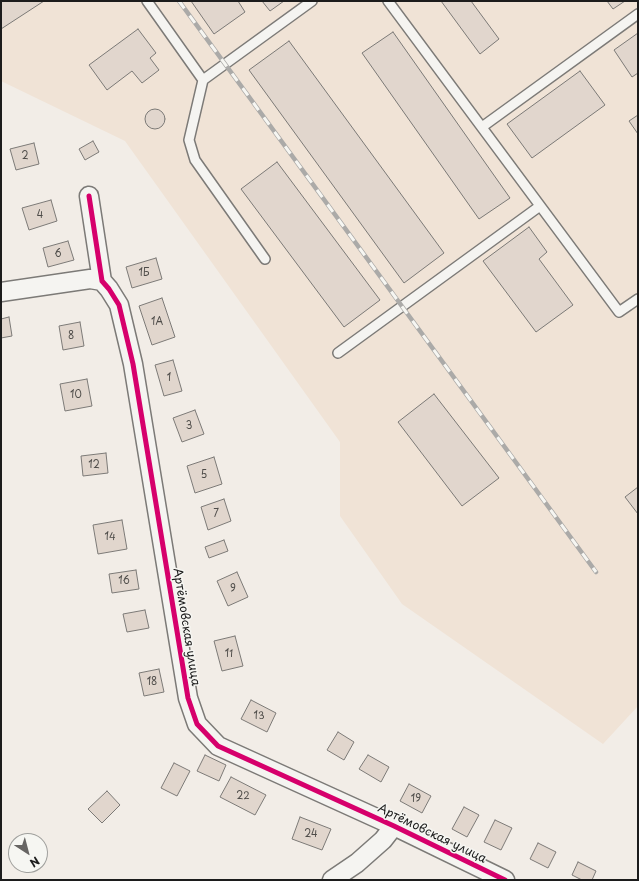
<!DOCTYPE html>
<html>
<head>
<meta charset="utf-8">
<style>
	body { margin:0 }
	#map { position:relative; width:639px; height:881px; overflow:hidden; background:#f2ede7; font-family:"Playpen Sans",sans-serif }
	canvas { display:block }
	.frame { position:absolute; inset:0; border:2px solid #1c1c1c; pointer-events:none }
	.north { position:absolute; left:8px; top:833px; width:40px; height:40px; box-sizing:border-box; background:#f6f6f2; border:1px solid #9f9f9c; border-radius:50%; rotate:144deg; font-size:11px; font-weight:700; line-height:16px; text-align:center; color:#1c1c1c }
	.north::after { content:''; display:block; margin:auto; width:14px; height:18px; background:#676563; clip-path:polygon(50% 0,100% 100%,50% 72%,0 100%) }
</style>
</head>
<body>
<div id="map">
<canvas width="639" height="881"></canvas>
<div class="frame"></div>
<div class="north">N</div>
</div>
<script>
const ctx = document.querySelector('canvas').getContext('2d');
ctx.lineJoin = 'round';
function paint(path, color) {
  ctx.fillStyle = color;
  ctx.fill(path, 'evenodd');
}
function shape(rows) {
  const path = new Path2D();
  for (const r of rows) {
    if (r.length === 3) {
      path.moveTo(r[0] + r[2], r[1]);
      path.arc(r[0], r[1], r[2], 0, 2 * Math.PI);
      continue;
    }
    path.moveTo(r[0], r[1]);
    for (let i = 2; i < r.length; i += 2) path.lineTo(r[i], r[i + 1]);
  }
  return path;
}
function trace(path, color, width, dash) {
  ctx.strokeStyle = color;
  ctx.lineWidth = width;
  ctx.lineCap = dash ? 'butt' : 'round';
  ctx.setLineDash(dash || []);
  ctx.stroke(path);
}
function write(font, color, halo, rows, align = 'center') {
  ctx.font = font + ' "Playpen Sans",sans-serif';
  ctx.lineWidth = 3;
  ctx.setLineDash([]);
  ctx.textBaseline = 'middle';
  ctx.strokeStyle = halo;
  ctx.fillStyle = color;
  for (const [text, x, y, turn = 0] of rows) {
    ctx.save();
    ctx.translate(x, y);
    ctx.rotate((+turn || 0) * Math.PI / 180);
    ctx.textAlign = isNaN(turn) ? turn : align;
    if (halo) ctx.strokeText(text, 0, 0);
    ctx.fillText(text, 0, 0);
    ctx.restore();
  }
}
paint(shape([
	[1,1,638,1,638,706,603,744,402,604,340,516,340,442,125,141,1,81]
]), '#f0e3d6');
const building = shape([
	[1,1,44,1,1,29,1,1],
	[191,1,238,1,245,12,214,34,191,1],
	[262,1,284,1,270,11,262,1],
	[441,1,471,1,499,39,480,54,441,1],
	[607,1,625,1,613,9,607,1],
	[138,29,156,53,150,58,159,70,142,83,132,71,107,90,89,65,138,29],
	[393,32,510,198,479,219,362,53,393,32],
	[638,33,638,73,632,77,614,50,638,33],
	[289,41,444,253,404,283,249,70,289,41],
	[580,71,605,105,532,158,507,124,580,71],
	[155,119,10],
	[638,115,638,134,629,121,638,115],
	[93,141,99,152,85,160,79,149,93,141],
	[34,143,39,164,16,170,10,149,34,143],
	[277,162,380,300,344,327,241,189,277,162],
	[51,200,57,221,29,230,22,208,51,200],
	[529,227,547,252,539,259,573,305,536,332,483,261,529,227],
	[68,241,74,260,48,267,43,248,68,241],
	[156,258,162,279,132,288,126,267,156,258],
	[162,298,175,337,152,345,139,306,162,298],
	[9,317,12,336,1,338,1,319,9,317],
	[80,322,84,346,63,350,59,326,80,322],
	[173,360,182,391,164,396,155,365,173,360],
	[87,379,92,406,65,411,60,384,87,379],
	[434,394,499,478,462,506,398,422,434,394],
	[195,410,204,434,182,442,173,418,195,410],
	[106,453,108,473,83,476,81,456,106,453],
	[214,457,222,484,195,493,187,466,214,457],
	[638,487,638,514,625,497,638,487],
	[224,499,231,521,208,530,201,507,224,499],
	[122,520,127,549,98,554,93,525,122,520],
	[224,540,228,551,209,558,205,547,224,540],
	[136,570,139,589,112,593,109,574,136,570],
	[237,572,248,597,228,606,217,581,237,572],
	[145,610,149,628,127,632,123,614,145,610],
	[235,636,243,666,222,671,214,641,235,636],
	[159,669,164,692,144,696,139,673,159,669],
	[251,700,276,713,267,732,241,719,251,700],
	[338,732,354,742,344,760,327,750,338,732],
	[205,755,226,765,219,781,197,771,205,755],
	[368,755,389,767,381,782,359,769,368,755],
	[174,763,190,771,177,796,161,788,174,763],
	[231,777,266,795,255,815,220,797,231,777],
	[409,784,431,796,422,813,400,801,409,784],
	[107,791,120,805,102,823,88,809,107,791],
	[464,807,479,815,467,837,452,829,464,807],
	[300,817,331,829,322,850,292,839,300,817],
	[495,820,512,828,501,850,484,842,495,820],
	[538,843,556,852,548,868,530,859,538,843],
	[578,862,596,871,592,880,582,880,572,875,578,862]
]);
paint(building, '#e1d6cd');
trace(building, '#7c7a77', 1);
const service = shape([
	[147,1,203,80],
	[388,1,619,312,638,299],
	[482,127,638,14],
	[265,259,195,160,189,140,203,80,312,1],
	[338,353,540,206]
]);
const minor = shape([
	[89,196,102,281,109,289,119,305,133,364,188,698,197,724,218,746,394,826,505,880],
	[1,292,90,279,102,281],
	[332,880,357,863,383,840,394,826]
]);
trace(service, '#7c7a77', 12);
trace(minor, '#7c7a77', 21);
trace(service, '#f5f4f1', 9);
trace(minor, '#f5f4f1', 18);
const rail = shape([
	[179,1,596,572]
]);
trace(rail, '#abaaa8', 4.5);
trace(rail, '#f6f6f2', 3, [9]);
trace(shape([
	[89,196,102,281,109,289,119,305,133,364,188,698,197,724,218,746,394,826,505,880]
]), '#d6006c', 5);
write('10px', '#4e4c49', null, [
	["2",25,156],
	["4",40,215],
	["6",58,254],
	["1Б",144,273],
	["1А",157,322],
	["8",71,336],
	["1",169,378],
	["10",76,395],
	["3",189,426],
	["12",94,465],
	["5",204,475],
	["7",216,514],
	["14",110,537],
	["16",124,581],
	["9",233,589],
	["11",229,654],
	["18",152,682],
	["13",259,716],
	["22",243,796],
	["19",416,799],
	["24",311,834]
]);
write('12px', '#1c1c1c', '#f6f6f2', [
	["Артёмовская улица",186,627,81],
	["Артёмовская улица",432,834,26]
]);
</script>
</body>
</html>
